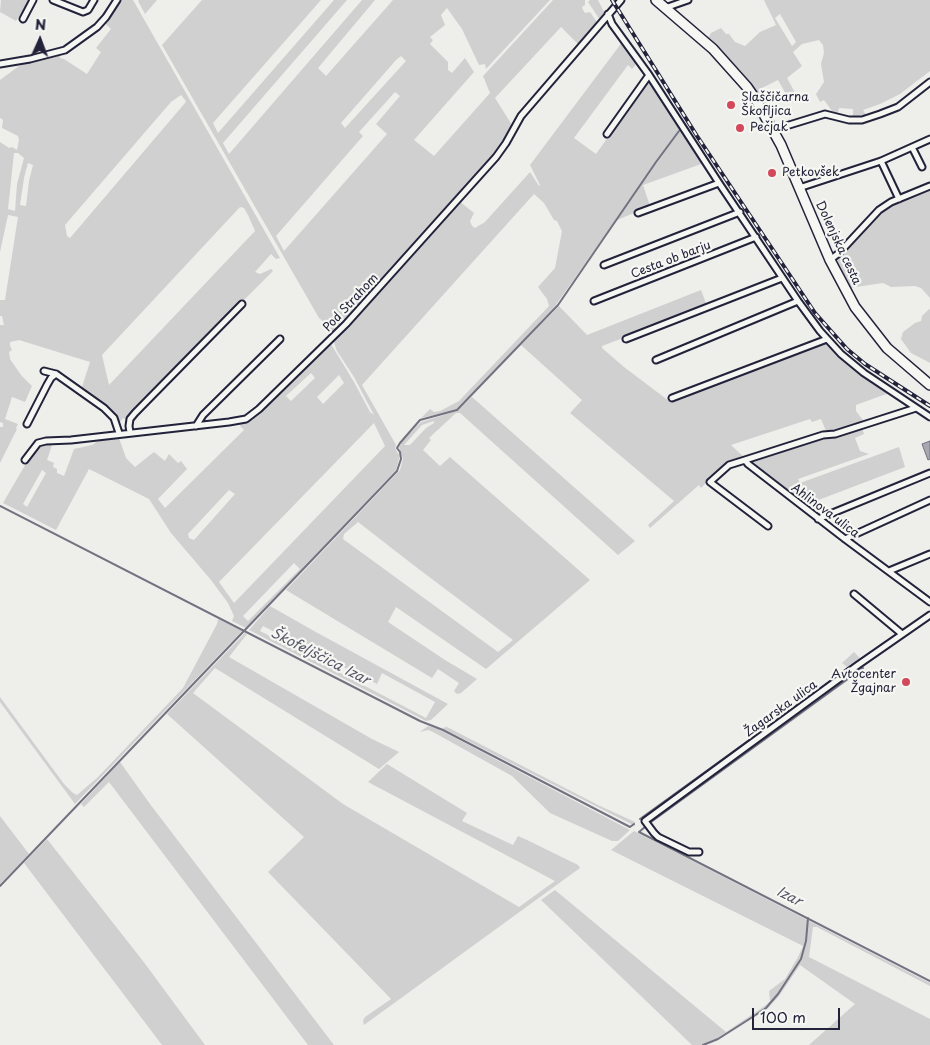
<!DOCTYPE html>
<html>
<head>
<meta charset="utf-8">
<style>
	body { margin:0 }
	#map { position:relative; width:930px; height:1045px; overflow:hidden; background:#eeeeeb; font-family:"Playpen Sans",sans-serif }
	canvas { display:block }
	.north { position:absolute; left:15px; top:15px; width:50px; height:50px; -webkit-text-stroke:4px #f6f6f2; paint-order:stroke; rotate:2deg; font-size:14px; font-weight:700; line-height:20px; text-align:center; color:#22223b }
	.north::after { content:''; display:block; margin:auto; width:18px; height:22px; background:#22223b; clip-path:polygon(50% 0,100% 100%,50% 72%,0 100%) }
	.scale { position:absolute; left:752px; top:1008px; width:88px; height:22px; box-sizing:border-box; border:2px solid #22223b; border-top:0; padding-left:6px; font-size:15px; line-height:18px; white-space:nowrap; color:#22223b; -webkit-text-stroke:4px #f6f6f2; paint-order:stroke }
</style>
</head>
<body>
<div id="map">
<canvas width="930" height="1045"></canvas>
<div class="north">N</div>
<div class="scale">100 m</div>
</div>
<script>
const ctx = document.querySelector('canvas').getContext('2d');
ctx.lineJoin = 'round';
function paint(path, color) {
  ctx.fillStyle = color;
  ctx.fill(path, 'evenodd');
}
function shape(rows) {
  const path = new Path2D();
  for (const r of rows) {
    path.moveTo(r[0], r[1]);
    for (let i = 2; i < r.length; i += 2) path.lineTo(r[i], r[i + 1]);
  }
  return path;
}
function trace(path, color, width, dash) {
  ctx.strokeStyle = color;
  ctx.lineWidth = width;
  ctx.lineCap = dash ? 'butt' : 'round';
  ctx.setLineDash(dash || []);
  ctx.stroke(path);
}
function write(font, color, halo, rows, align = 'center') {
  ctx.font = font + ' "Playpen Sans",sans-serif';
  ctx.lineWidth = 4.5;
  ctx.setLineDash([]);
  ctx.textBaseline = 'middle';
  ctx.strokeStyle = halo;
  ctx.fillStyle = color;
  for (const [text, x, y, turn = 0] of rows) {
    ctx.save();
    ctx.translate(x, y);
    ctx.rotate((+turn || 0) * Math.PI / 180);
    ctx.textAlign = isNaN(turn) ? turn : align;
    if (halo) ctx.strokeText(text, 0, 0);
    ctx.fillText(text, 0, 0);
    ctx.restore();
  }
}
paint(shape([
	[1,0,30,0,16,21,0,12],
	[119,0,133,0,280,258,276,259,271,254,255,272,260,274,271,269,273,271,144,400,126,420,123,418,118,425,112,411,81,390,90,362,19,340,10,342,10,346,12,350,9,352,10,359,21,375,32,386,25,402,12,397,5,419,18,424,16,428,17,429,0,463,0,427,3,427,3,423,0,422,0,325,4,325,2,316,0,316,0,300,5,300,18,217,8,215,0,252,0,142,9,148,12,147,17,150,19,140,18,136,2,128,3,120,0,118,0,80,19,66,57,54,60,56,60,58,64,59,87,74,101,52,96,48,111,29,104,22],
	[181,95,186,101,185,103,70,238,67,236,65,225,171,102],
	[14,153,18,153,24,158,17,184,15,211,8,209],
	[28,163,33,165,29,181,26,206,20,205,24,178],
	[240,207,244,208,248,215,255,231,109,385,102,355],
	[139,0,157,0,145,14,138,1],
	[202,0,321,0,213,123,218,133,334,0,347,0,223,143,229,154,362,0,375,0,318,68,326,76,393,0,550,0,486,69,485,64,479,65,462,29,447,8,441,15,445,25,430,37,433,40,430,44,448,62,448,70,452,73,465,58,474,72,414,140,434,156,490,93,483,76,484,75,553,0,585,0,585,5,582,7,583,10,585,13,590,12,597,22,579,45,561,27,495,98,512,125,502,146,347,321,331,336,325,329,324,322,319,318,162,45],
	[401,56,406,61,345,128,341,123,396,60],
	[395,92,400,96,376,124,387,134,284,251,276,236,363,136,359,132],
	[590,0,598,0,604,12,600,20,588,2],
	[764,0,930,0,930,71,900,94,880,104,863,110,866,115,853,116,853,109,839,108,838,113,832,111,824,100,820,102,816,94,824,82,821,64,824,53,823,45,819,40,802,44,793,52,802,66,787,78,799,100,791,103,778,80,762,88,768,104,766,105,741,71,708,38,711,33,721,28,726,34,729,34,735,42,745,46,760,32,776,25],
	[780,14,796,42,792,46,775,18],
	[623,41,638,62,632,69,628,65,574,138,596,154,649,80,704,163,643,185,650,206,615,221,555,306,498,367,457,410,421,418,430,409,434,412,440,411,459,401,549,306,547,299,538,287,555,268,562,231,557,221,554,220,544,203,534,194,362,385,396,445,395,448,399,455,399,459,396,470,246,628,232,621,234,616,228,603,211,580,171,533,149,499,89,469,56,530,3,503,28,460,39,444,53,442,47,460,54,463,53,467,57,469,57,473,64,476,74,449,92,445,104,437,118,435,126,458,135,467,154,452,165,461,169,454,178,463,181,461,187,469,158,499,165,508,244,430,240,426,241,422,251,419,261,412,329,344,331,344,354,382,370,412,374,415,354,377,337,351,333,340,346,329,459,201,474,213,470,221,472,226,475,228,485,222,530,172,539,186,540,185,530,165],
	[311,373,315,378,291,401,286,396],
	[339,375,344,383,323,404,317,397],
	[374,423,385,446,234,603,219,582],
	[42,470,46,473,27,507,23,504],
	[229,490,235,494,194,540,189,538,188,534],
	[294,563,300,569,248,621,243,616],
	[930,187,930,298,921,288,915,286,891,287,883,283,849,288,837,261,847,245,870,220,891,203],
	[701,290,707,306,602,346,602,348,624,367,669,401,823,342,826,342,850,365,889,393,856,405,856,411,865,423,834,432,826,431,821,419,812,422,810,419,731,445,745,458,731,462,713,476,701,488,699,485,650,528,648,525,674,501,570,413,582,400,521,345,559,306,587,335],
	[929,309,930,310,930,363,911,353,901,339,903,332,915,323,921,321,922,316],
	[472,397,635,541,618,555,460,413,456,413,429,438,431,440,423,450,440,466,450,457,590,580,486,669,396,607,388,622,445,660,477,679,461,693,457,694,454,691,459,683,438,669,432,678,286,590,400,470,403,459,399,447,404,439,421,422,457,411],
	[434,421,434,423,426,428,410,445,404,445,422,425],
	[358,522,416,567,513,640,498,652,343,539,344,534],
	[862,428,864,434,855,438,860,451,869,454,798,479,800,483,899,447,905,467,808,504,750,463,752,461,829,436,836,436],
	[270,606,314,631,448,704,431,720,426,721,249,630],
	[263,626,377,684,382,673,435,702,426,718,262,632,260,631],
	[218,619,242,631,75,804,0,702,0,697,64,784,73,793,77,795,98,777,183,688,217,624],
	[245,633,247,634,229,657,372,739,399,752,379,769,215,668,193,693,343,804,519,907,555,881,368,782,387,764,467,813,462,821,513,845,518,836,527,840,578,865,580,868,364,1025,363,1021,365,1017,391,999,268,872,304,837,167,714],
	[854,652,860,658,847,667,842,663],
	[428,726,438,729,630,830,618,841,612,841,550,813,512,776,433,732,428,730,420,732],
	[447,727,600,806,635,822,635,826,442,728],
	[120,762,150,804,334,1045,308,1045,109,782,84,807,81,804],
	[0,816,29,854,0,884],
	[634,831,930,983,930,986,817,927,813,927,809,957,930,1019,930,1045,809,1045,855,1004,800,965,779,996,767,1009,716,1041,706,1045,692,1045,541,900,555,890,726,1032,766,1005,770,1001,769,991,785,979,798,957,803,946,611,850],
	[47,839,143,961,205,1045,162,1045,24,863]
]), '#d0d0d1');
const water = shape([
	[930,441,930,459,928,460,922,444,930,441]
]);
paint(water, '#a7a7af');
trace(water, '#727281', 1);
trace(shape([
	[0,506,379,700,420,721,443,730,630,827,634,824],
	[640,819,871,652],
	[651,822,863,668],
	[645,827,639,832,930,981],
	[0,886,397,471,401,459,400,452,397,448,400,443,420,420,457,410,558,305,656,162,679,131],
	[703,1045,718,1039,751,1018,766,1008,778,994,801,959,806,941,808,918]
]), '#727281', 2);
const minor = shape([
	[53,0,83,12,88,10,94,0],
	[665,8,688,0],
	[608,14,612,24,649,75,719,183,798,301,820,331,841,354,864,373,930,417],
	[23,19,33,0],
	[0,64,30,59,65,50,97,27,106,17,117,0],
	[773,130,825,114,849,120,862,120,880,114,898,107,930,82],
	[607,134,649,75],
	[912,147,922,167],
	[881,161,899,199],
	[799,188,881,161,930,139],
	[638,213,719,183],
	[830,260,839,253,879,210,891,202,930,186],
	[604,265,740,212],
	[594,301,756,237],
	[626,339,782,278],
	[656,360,798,301],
	[44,371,56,374,104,408,114,418,119,433],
	[672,398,827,339],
	[27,424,47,385,51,378,56,374],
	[196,426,203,415,280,339],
	[130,432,129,426,130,419,135,413,242,304],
	[25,460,38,443,46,441,71,440,229,422,246,419,259,409,346,324,496,157,506,143,521,116,621,0],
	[745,460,823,435,835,434,916,408],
	[818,519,930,473],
	[768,526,710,482,729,465,745,460,748,464,845,539,930,602],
	[845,539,930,500],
	[889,571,930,554],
	[854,594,902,634],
	[699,852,689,852,658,837,654,833,645,821,858,665,930,615]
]);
const primary = shape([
	[656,0,713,49,747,87,756,100,781,145,830,260,855,307,887,348,930,385]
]);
trace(minor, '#22223b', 9);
trace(primary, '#22223b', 12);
trace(minor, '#f6f6f2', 5);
trace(primary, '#f6f6f2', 9);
const rail = shape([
	[612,0,697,136,815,313,847,349,865,364,930,406]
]);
trace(rail, '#22223b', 4);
trace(rail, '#f6f6f2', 2, [5.5]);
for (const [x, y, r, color] of [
	[731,105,5,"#d1495b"],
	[740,128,5,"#d1495b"],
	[772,173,5,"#d1495b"],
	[906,682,5,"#d1495b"]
]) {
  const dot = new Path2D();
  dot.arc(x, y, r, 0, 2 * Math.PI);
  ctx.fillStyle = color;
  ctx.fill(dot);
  trace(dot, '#f6f6f2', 2);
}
write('12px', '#22223b', '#f6f6f2', [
	["Slaščičarna",741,98],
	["Škofljica",741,112],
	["Pečjak",750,128],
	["Petkovšek",782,173],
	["Avtocenter",896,675,"right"],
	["Žgajnar",896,689,"right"]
], 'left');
write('12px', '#22223b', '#f6f6f2', [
	["Dolenjska cesta",838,243,65],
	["Cesta ob barju",671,260,-21],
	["Pod Strahom",351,303,-47],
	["Ahlinova ulica",825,511,37],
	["Žagarska ulica",781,709,-36]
]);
write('italic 14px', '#575769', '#f6f6f2', [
	["Škofeljščica Izar",320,657,27],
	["Izar",789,897,27]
]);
</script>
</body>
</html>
